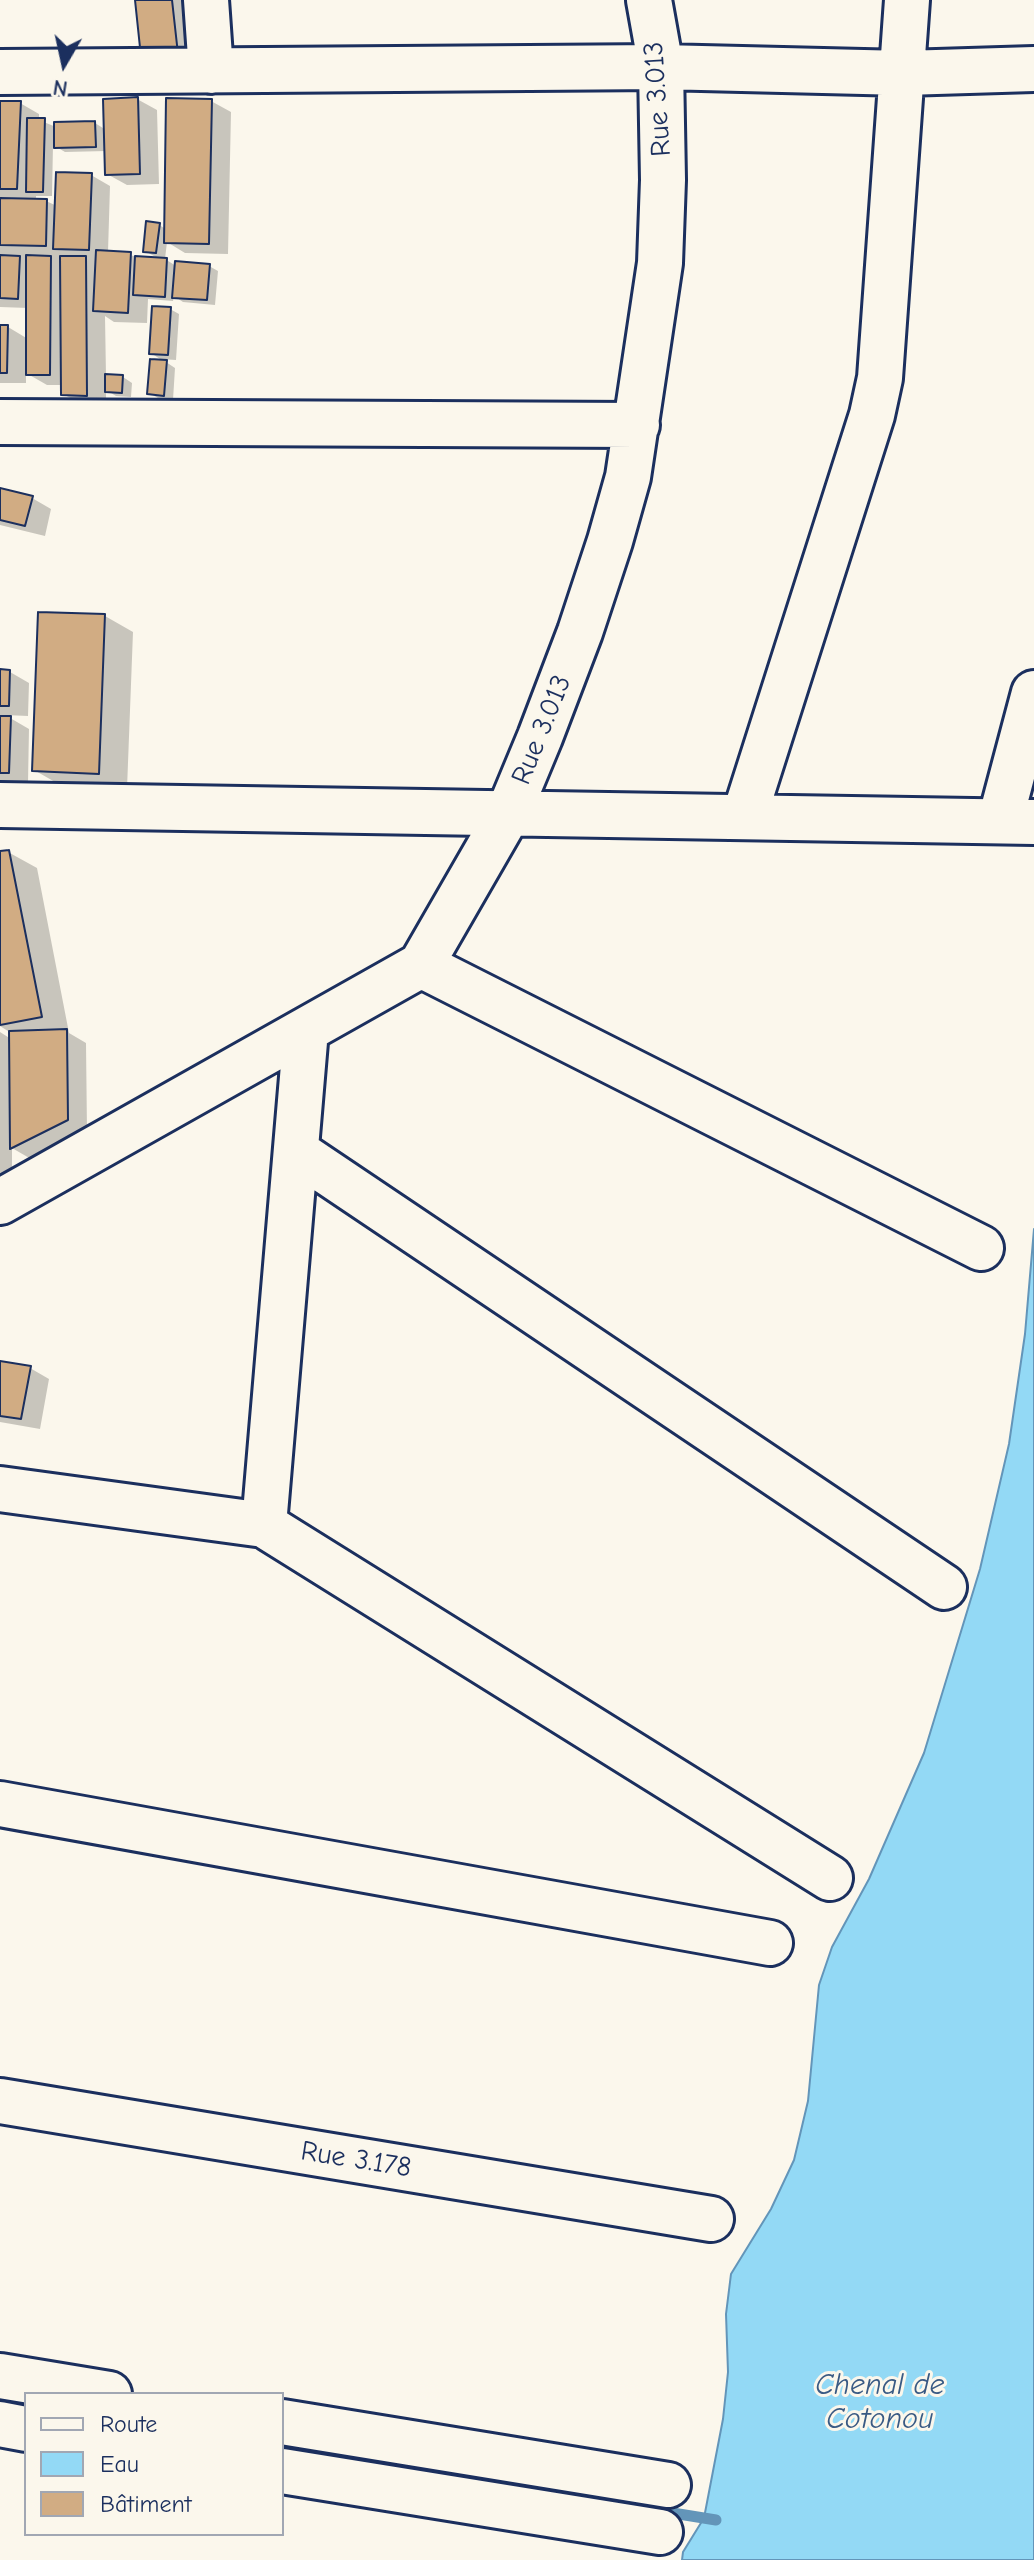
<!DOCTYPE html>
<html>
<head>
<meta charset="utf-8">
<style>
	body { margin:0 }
	#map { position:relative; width:1034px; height:2560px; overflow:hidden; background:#fbf7ec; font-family:"Comic Neue",sans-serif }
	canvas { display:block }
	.legend { position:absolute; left:24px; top:2392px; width:260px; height:144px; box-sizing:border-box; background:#fbf7ec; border:2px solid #a1a7b3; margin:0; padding:10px 14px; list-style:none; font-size:24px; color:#1b2f5e }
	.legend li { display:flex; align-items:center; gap:16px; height:40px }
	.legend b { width:40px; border:2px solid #a1a7b3 }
	.north { position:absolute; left:24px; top:24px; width:80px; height:80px; -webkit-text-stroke:6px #fbf7ec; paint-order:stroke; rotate:189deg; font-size:22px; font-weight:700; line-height:32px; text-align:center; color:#1b2f5e }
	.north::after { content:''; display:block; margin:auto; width:28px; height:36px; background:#1b2f5e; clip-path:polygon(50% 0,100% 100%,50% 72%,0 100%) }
</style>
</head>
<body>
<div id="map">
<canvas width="1034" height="2560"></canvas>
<ul class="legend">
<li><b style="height:10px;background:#fbf7ec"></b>Route</li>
<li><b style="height:22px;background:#93d9f5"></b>Eau</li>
<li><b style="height:22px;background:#d1ac83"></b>Bâtiment</li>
</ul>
<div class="north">N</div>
</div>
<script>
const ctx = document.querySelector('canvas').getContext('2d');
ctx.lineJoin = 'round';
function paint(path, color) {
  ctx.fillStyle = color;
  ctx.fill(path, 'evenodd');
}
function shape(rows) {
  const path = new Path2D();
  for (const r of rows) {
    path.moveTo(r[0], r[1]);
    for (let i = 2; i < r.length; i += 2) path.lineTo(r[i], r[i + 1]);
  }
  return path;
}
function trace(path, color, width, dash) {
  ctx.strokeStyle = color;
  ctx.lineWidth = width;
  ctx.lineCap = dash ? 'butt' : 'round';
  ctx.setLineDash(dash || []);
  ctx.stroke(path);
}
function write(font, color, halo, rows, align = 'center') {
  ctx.font = font + ' "Comic Neue",sans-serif';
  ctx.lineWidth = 6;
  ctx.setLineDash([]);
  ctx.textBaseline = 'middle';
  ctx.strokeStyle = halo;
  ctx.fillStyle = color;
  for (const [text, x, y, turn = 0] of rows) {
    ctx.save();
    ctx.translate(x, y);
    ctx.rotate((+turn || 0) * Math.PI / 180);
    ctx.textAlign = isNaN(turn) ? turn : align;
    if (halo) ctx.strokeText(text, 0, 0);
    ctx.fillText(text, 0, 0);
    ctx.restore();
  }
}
const water = shape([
	[1034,1229,1034,2560,682,2560,683,2552,704,2518,723,2419,728,2372,726,2314,731,2274,771,2209,794,2160,808,2101,819,1985,832,1947,869,1879,924,1753,980,1569,1009,1444,1025,1334,1034,1229]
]);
paint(water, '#93d9f5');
trace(water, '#6395b9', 2);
paint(shape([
	[137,0,190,0,197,64,163,67],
	[137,99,157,110,159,184,127,185,107,174,107,151,65,152,53,145,52,196,36,196,36,200,46,201,57,206,91,175,110,186,108,252,161,260,145,251,159,225,166,229,211,101,231,112,228,254,185,253,167,242,165,259,176,266,209,266,218,271,215,305,183,302,174,296,173,301,148,299,147,323,114,322,105,316,106,376,123,377,132,383,131,397,116,396,106,390,106,406,83,405,63,394,63,385,47,385,26,373,26,383,0,383,0,327,8,327,28,339,28,308,0,307,0,103,20,103,39,114,39,120,56,127,95,123,106,130],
	[170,309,179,314,176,360,160,359,151,353],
	[166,362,175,368,173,400,158,398,149,393],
	[0,490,32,498,51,509,45,536,0,525],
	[105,616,133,632,127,789,62,786,34,770],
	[0,671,10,672,29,683,28,716,5,715,29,729,28,783,0,782],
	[8,852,37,868,69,1033,86,1043,87,1131,31,1159,12,1148,12,1173,0,1178,0,1032,11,1039,11,1033,0,1026,0,853],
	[0,1363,30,1368,49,1379,40,1429,0,1422]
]), '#0003');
trace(shape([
	[654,2510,716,2520]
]), '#6395b9', 11);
const building = shape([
	[135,0,172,0,178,54,141,57,135,0],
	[138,97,140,174,105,175,103,99,138,97],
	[166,98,212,99,209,244,164,243,166,98],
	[0,101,21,101,17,189,0,189,0,101],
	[27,118,45,118,43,192,26,192,27,118],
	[95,121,96,147,54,148,54,122,95,121],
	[56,172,92,173,89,250,53,249,56,172],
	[0,198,47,199,46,246,0,245,0,198],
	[146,221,160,223,156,253,143,252,146,221],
	[96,250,131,252,128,313,93,311,96,250],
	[0,255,20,256,18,299,0,298,0,255],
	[26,255,51,256,50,375,26,375,26,255],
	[60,256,86,256,87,396,61,395,60,256],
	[135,256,167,258,165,297,133,295,135,256],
	[175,261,210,264,207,300,172,298,175,261],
	[152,306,171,307,168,355,149,354,152,306],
	[0,325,8,325,7,373,0,373,0,325],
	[150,359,167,360,164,396,147,394,150,359],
	[105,374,123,375,122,393,105,392,105,374],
	[0,488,33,496,25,526,0,520,0,488],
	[38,612,105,614,99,774,32,771,38,612],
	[0,669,10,670,9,706,0,706,0,669],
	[0,716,11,716,9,773,0,773,0,716],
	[9,850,42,1017,0,1025,0,851,9,850],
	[67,1029,68,1120,10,1149,9,1031,67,1029],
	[0,1361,31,1366,21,1419,0,1416,0,1361]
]);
paint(building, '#d1ac83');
trace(building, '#1b2f5e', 2);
const minor = shape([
	[206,0,211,71],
	[0,72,661,67,904,73,1034,69],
	[0,422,637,425],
	[0,805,1034,822],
	[744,817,872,415,880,378,907,0],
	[1000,821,1034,693],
	[421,965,981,1248],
	[297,1152,944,1587],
	[0,1202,421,965,508,814,540,737,580,632,610,541,628,477,660,263,663,180,661,67,649,0],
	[0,1489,264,1525,830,1878],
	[264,1525,306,1030],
	[0,1804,770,1943],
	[0,2101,711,2219],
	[0,2376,109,2394],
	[282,2422,668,2485],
	[0,2424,26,2429],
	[282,2471,660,2532]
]);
trace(minor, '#1b2f5e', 50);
trace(minor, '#fbf7ec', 44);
write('28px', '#1b2f5e', '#fbf7ec', [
	["Rue 3.013",658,99,-94],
	["Rue 3.013",542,730,-68],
	["Rue 3.178",356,2160,9]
]);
write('italic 30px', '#395a84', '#fbf7ec', [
	["Chenal de",880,2386],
	["Cotonou",880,2420]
]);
</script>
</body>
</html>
